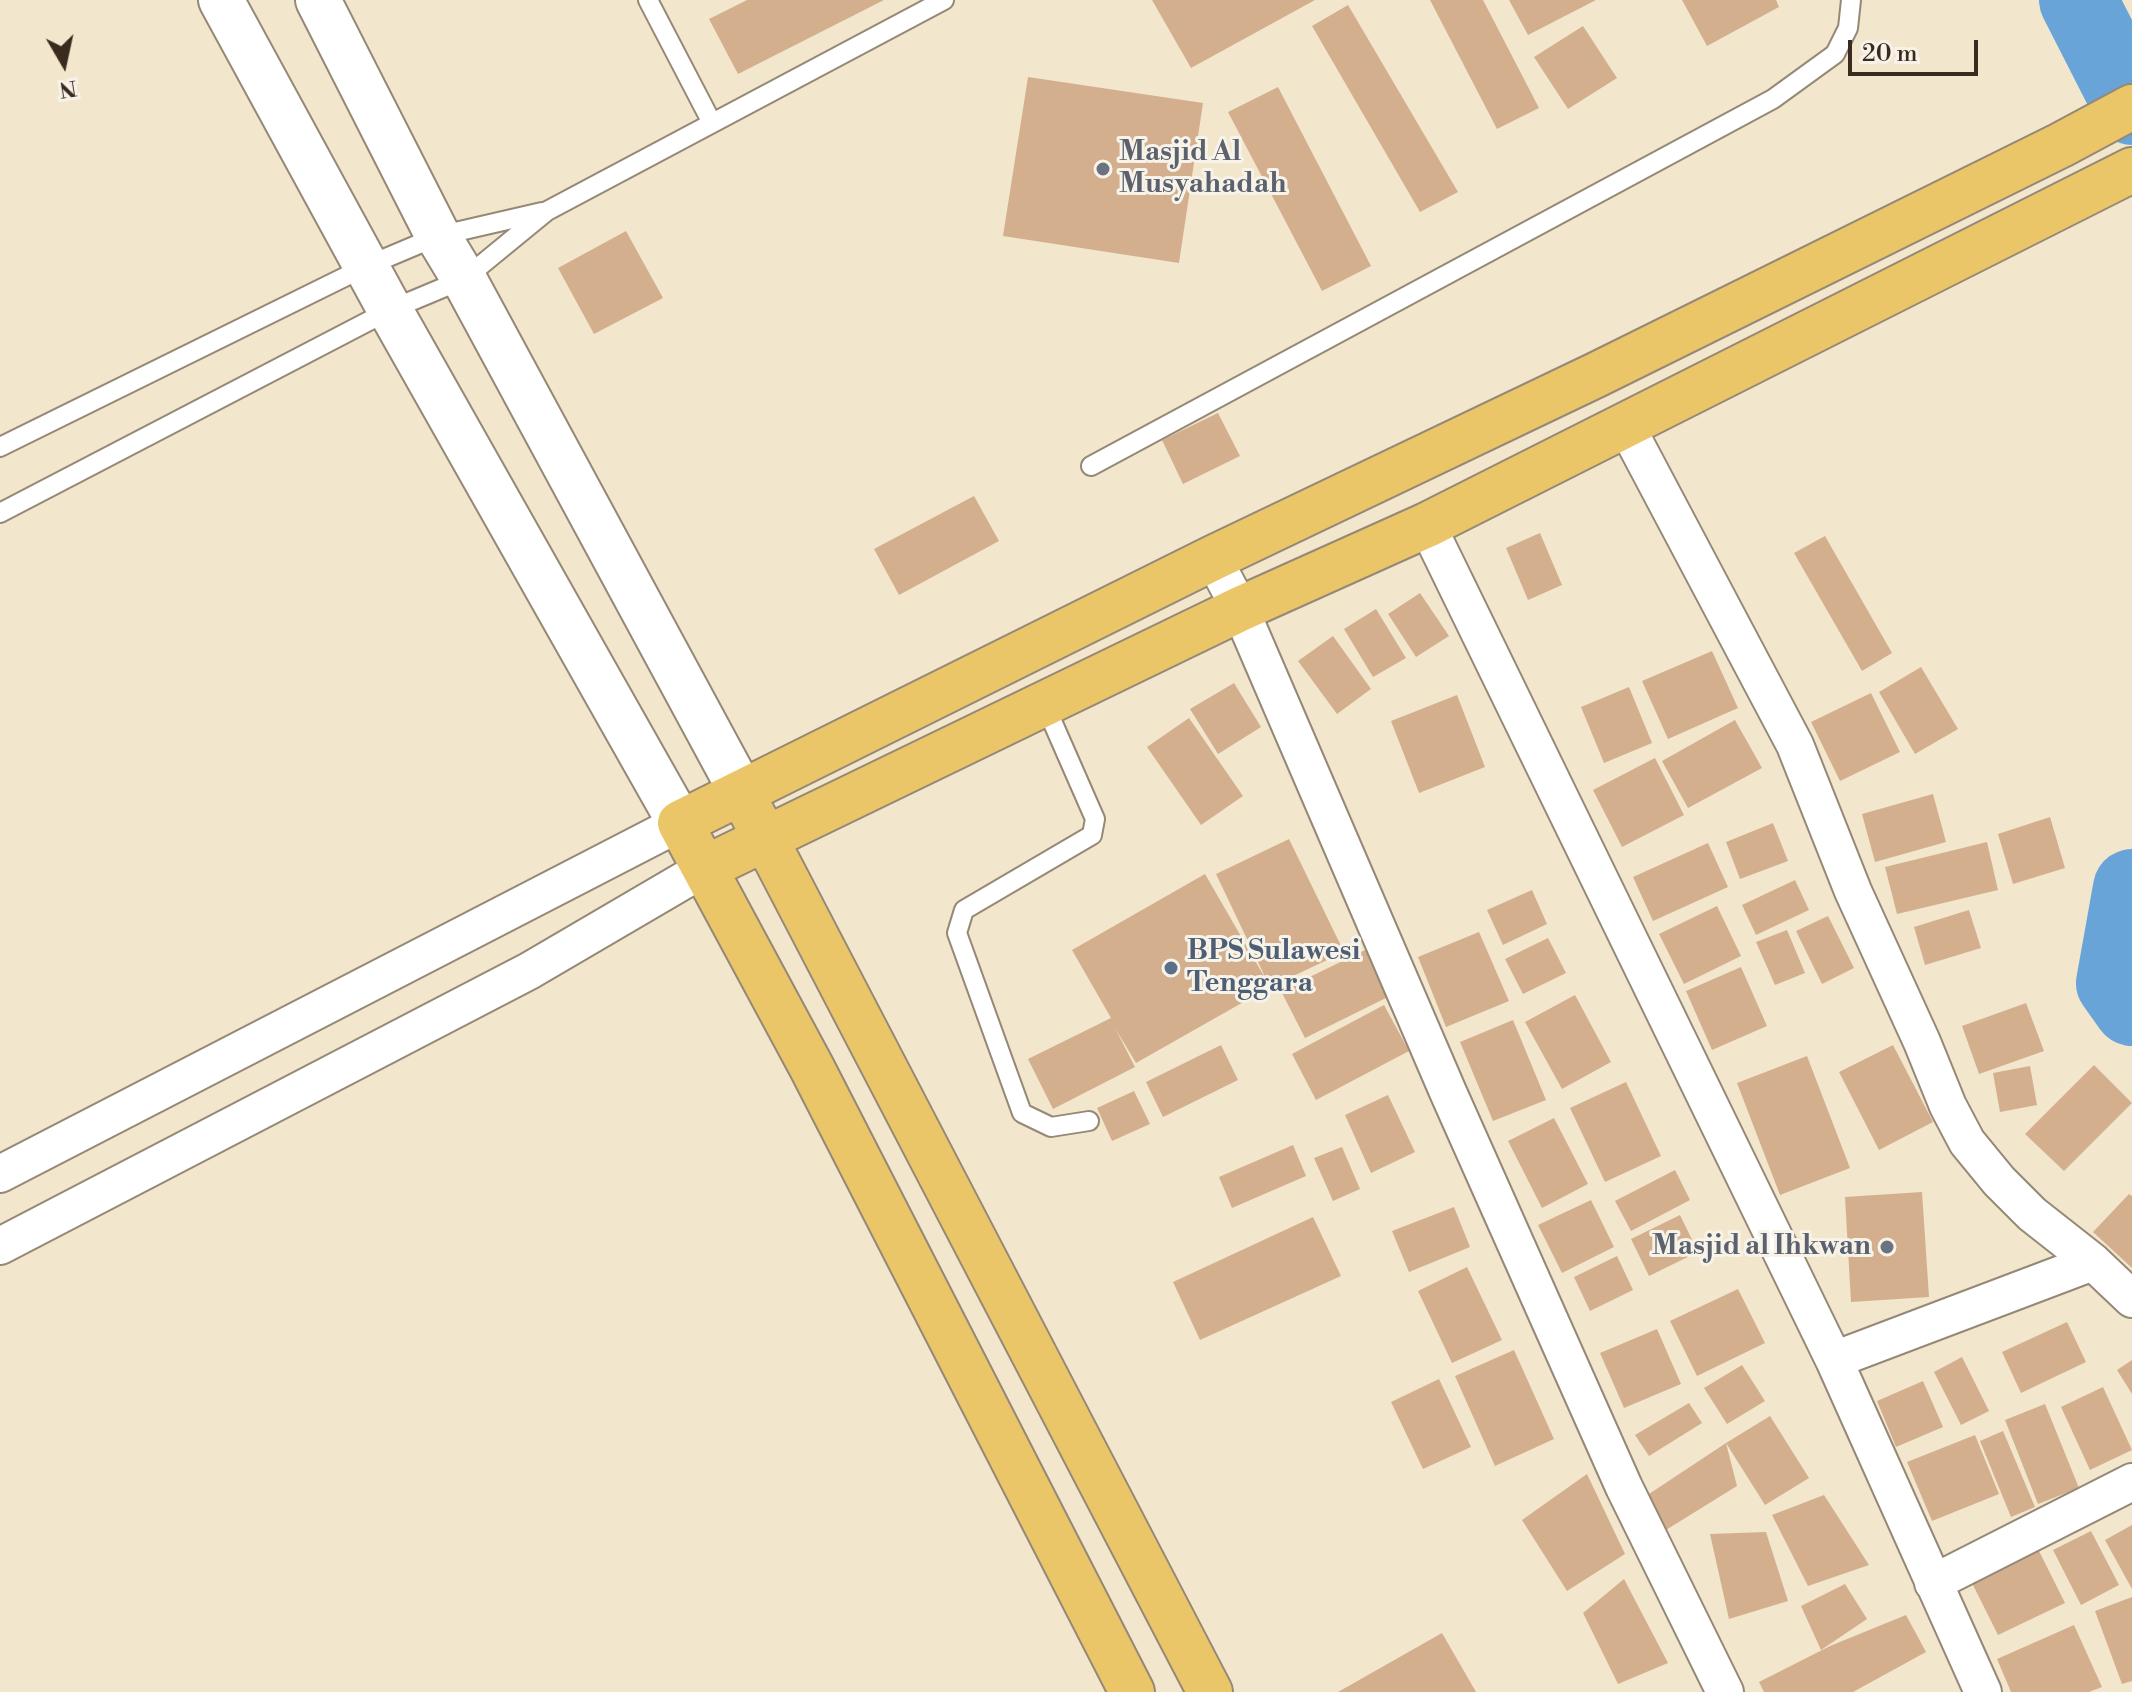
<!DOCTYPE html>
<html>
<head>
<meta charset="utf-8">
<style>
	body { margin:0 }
	#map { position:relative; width:2132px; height:1692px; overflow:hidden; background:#f2e6cd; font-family:"Libre Bodoni",serif }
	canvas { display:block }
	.north { position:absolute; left:24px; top:24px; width:80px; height:80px; -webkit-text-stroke:6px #f7f3e8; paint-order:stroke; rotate:171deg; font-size:22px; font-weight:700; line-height:32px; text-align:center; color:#3b2a1e }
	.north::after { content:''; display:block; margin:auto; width:28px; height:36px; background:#3b2a1e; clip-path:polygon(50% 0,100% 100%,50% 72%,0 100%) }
	.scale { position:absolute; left:1848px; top:40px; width:130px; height:36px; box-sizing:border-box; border:4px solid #3b2a1e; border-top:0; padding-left:10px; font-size:24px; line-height:28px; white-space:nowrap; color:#3b2a1e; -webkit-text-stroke:6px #f7f3e8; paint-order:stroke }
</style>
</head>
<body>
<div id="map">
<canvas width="2132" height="1692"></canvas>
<div class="north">N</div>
<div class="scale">20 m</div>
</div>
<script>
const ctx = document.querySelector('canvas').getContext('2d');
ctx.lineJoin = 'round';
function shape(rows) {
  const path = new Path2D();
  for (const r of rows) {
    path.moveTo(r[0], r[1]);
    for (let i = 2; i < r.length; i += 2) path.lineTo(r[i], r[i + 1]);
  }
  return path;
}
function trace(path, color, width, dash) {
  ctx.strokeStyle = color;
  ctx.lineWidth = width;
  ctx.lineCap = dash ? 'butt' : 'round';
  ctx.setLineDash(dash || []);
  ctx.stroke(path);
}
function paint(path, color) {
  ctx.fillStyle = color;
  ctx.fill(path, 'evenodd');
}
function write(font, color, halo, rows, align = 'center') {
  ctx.font = font + ' "Libre Bodoni",serif';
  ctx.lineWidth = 6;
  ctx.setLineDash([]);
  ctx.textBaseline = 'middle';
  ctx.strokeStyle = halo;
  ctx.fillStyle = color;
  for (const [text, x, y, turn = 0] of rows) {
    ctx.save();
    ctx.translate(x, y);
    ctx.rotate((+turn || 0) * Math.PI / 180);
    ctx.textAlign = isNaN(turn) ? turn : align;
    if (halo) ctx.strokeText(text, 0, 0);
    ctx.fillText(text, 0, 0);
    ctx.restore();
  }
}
trace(shape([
	[2078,0,2132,106],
	[2132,888,2115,983,2132,1007]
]), '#69a4d9', 78);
paint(shape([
	[747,0,884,0,738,74,709,19],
	[1152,0,1315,0,1191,68],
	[1430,0,1483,0,1539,108,1497,129],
	[1509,0,1596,0,1528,35],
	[1682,0,1776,0,1779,7,1707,46],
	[1348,5,1458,192,1420,212,1312,26],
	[1583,26,1617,78,1568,109,1534,57],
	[1028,77,1203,103,1179,263,1003,236],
	[1278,87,1371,266,1322,291,1228,112],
	[626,231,663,298,594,334,558,268],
	[1218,413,1240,456,1183,484,1162,440],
	[974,496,999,541,899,595,874,549],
	[1540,533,1562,585,1528,600,1506,548],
	[1825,536,1892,653,1862,671,1794,553],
	[1420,593,1449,636,1416,657,1388,614],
	[1376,609,1406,658,1373,677,1344,629],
	[1333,636,1371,689,1337,714,1298,661],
	[1712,651,1738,708,1668,739,1642,681],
	[1921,667,1958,729,1915,754,1879,692],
	[1234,683,1261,727,1218,754,1190,709],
	[1629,687,1652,743,1604,763,1581,707],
	[1871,693,1900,752,1840,781,1811,722],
	[1457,695,1485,767,1419,793,1391,721],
	[1189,718,1243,796,1201,825,1147,747],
	[1735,720,1762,768,1688,808,1662,761],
	[1655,758,1684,815,1622,847,1593,790],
	[1933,794,1946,842,1875,862,1862,814],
	[2050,817,2065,868,2013,884,1998,834],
	[1773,823,1788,861,1740,879,1726,842],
	[1289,839,1344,952,1270,987,1136,1063,1115,1028,1135,1067,1053,1109,1028,1059,1111,1018,1072,950,1205,874,1268,983,1216,874],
	[1987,842,1998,890,1897,914,1885,867],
	[1708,843,1728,887,1653,921,1633,877],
	[1795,880,1809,910,1756,935,1742,905],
	[1532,890,1547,924,1503,945,1487,910],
	[1717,906,1741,956,1684,984,1659,934],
	[1969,910,1981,948,1925,965,1914,927],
	[1828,916,1854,968,1822,984,1796,931],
	[1787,930,1805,973,1775,985,1756,942],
	[1479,932,1509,1001,1446,1027,1418,957],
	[1548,938,1566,973,1523,994,1505,959],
	[1367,949,1390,996,1305,1038,1281,991],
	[1741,967,1767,1026,1712,1050,1686,991],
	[1575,995,1611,1062,1562,1089,1525,1022],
	[2026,1003,2044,1051,1979,1074,1962,1026],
	[1384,1005,1409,1051,1316,1100,1292,1054],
	[1513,1020,1546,1100,1493,1121,1460,1042],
	[1221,1045,1238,1080,1163,1117,1146,1082],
	[1893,1045,1933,1122,1879,1150,1839,1072],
	[1807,1056,1850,1168,1780,1195,1737,1083],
	[2094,1065,2132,1103,2064,1171,2025,1134],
	[2030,1066,2037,1105,2000,1112,1993,1073],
	[1626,1082,1661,1156,1605,1182,1570,1108],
	[1134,1091,1150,1124,1112,1141,1097,1108],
	[1388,1095,1415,1152,1371,1173,1345,1115],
	[1554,1118,1588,1184,1542,1208,1508,1141],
	[1293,1145,1306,1176,1232,1208,1219,1177],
	[1342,1147,1360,1189,1333,1201,1314,1158],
	[1675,1170,1690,1200,1631,1231,1615,1201],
	[1922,1192,1929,1297,1851,1302,1845,1197],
	[2129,1194,2132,1196,2132,1268,2093,1232],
	[1591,1200,1614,1247,1562,1273,1538,1225],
	[1454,1207,1470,1247,1409,1272,1392,1231],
	[1680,1215,1698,1252,1649,1276,1631,1239],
	[1313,1217,1341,1276,1200,1340,1173,1282],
	[1617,1256,1633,1290,1590,1311,1574,1277],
	[1467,1267,1502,1340,1452,1363,1418,1291],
	[1738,1289,1765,1343,1697,1376,1670,1321],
	[2067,1322,2086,1362,2021,1393,2002,1352],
	[1657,1329,1681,1384,1624,1408,1600,1353],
	[1514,1350,1554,1439,1495,1466,1455,1376],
	[1962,1357,1989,1411,1961,1425,1934,1372],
	[2132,1360,2132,1394,2117,1370],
	[1742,1365,1765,1401,1727,1424,1704,1388],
	[1439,1379,1471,1447,1423,1469,1391,1402],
	[1923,1381,1943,1427,1896,1447,1877,1401],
	[2103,1387,2132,1450,2090,1470,2061,1407],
	[1689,1403,1702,1423,1649,1456,1635,1435],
	[2045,1404,2079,1488,2038,1504,2005,1420],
	[1770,1416,1809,1478,1765,1505,1726,1443,1737,1486,1661,1533,1649,1494,1726,1443],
	[2003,1431,2035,1507,2011,1517,1980,1441],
	[1975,1435,1999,1494,1932,1521,1907,1462],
	[1587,1474,1625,1554,1567,1591,1522,1520],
	[1824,1495,1869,1565,1808,1586,1772,1515],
	[2132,1525,2132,1589,2105,1540],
	[2091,1531,2119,1585,2081,1605,2053,1550],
	[1766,1532,1788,1601,1729,1619,1710,1534],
	[2036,1545,2065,1603,1998,1635,1969,1577],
	[1624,1579,1668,1663,1618,1684,1583,1613],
	[1845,1584,1867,1619,1821,1650,1801,1606],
	[2132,1597,2132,1681,2122,1684,2095,1611],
	[1906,1615,1926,1652,1853,1692,1764,1692,1759,1682,1830,1646],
	[2074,1625,2102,1687,2089,1692,2011,1692,1997,1659],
	[1442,1633,1476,1692,1338,1692]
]), '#d4af8e');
const service = shape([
	[648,0,712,123],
	[0,447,367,266,438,236,542,212],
	[1091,466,1773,99,1835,54,1848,28,1851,0],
	[0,513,390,310,464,279,547,211,944,0],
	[1045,705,1095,819,1092,835,964,910,957,933,1022,1113,1051,1127,1089,1121]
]);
const minor = shape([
	[1625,424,1795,745,1853,891,1922,1042,1948,1106,1967,1142,1999,1181,2032,1214,2093,1262,2132,1299],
	[1427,525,1834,1360,1983,1692],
	[1213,558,1240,609,1448,1092,1624,1487,1725,1692],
	[0,1174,680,823],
	[0,1246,529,971,705,868],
	[1834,1360,2093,1262],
	[1933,1583,2132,1482]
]);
const tertiary = shape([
	[221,0,390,310,680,823],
	[318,0,438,236,464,279,742,793]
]);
const trunk = shape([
	[752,813,1210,1692],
	[705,868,1240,609,1427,525,2132,170],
	[1132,1692,812,1068,680,823,1213,558,1596,375,2061,145,2132,107]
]);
trace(service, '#968876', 22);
trace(minor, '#968876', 40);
trace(tertiary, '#968876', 48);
trace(trunk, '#968876', 48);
trace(service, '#fff', 18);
trace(minor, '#fff', 36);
trace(tertiary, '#fff', 44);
trace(trunk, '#eac669', 44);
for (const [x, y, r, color] of [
	[1103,169,8,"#6b7280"],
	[1171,968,8,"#5c6f8a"],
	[1887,1247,8,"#6b7280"]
]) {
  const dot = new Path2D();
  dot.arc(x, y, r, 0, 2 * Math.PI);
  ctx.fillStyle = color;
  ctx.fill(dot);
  trace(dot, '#f7f3e8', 3);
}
write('bold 28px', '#5b616d', '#f7f3e8', [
	["Masjid Al",1119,153],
	["Musyahadah",1119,185],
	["Masjid al Ihkwan",1871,1247,"right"]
], 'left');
write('bold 28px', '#4e5e75', '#f7f3e8', [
	["BPS Sulawesi",1187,952],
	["Tenggara",1187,984]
], 'left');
</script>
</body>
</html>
